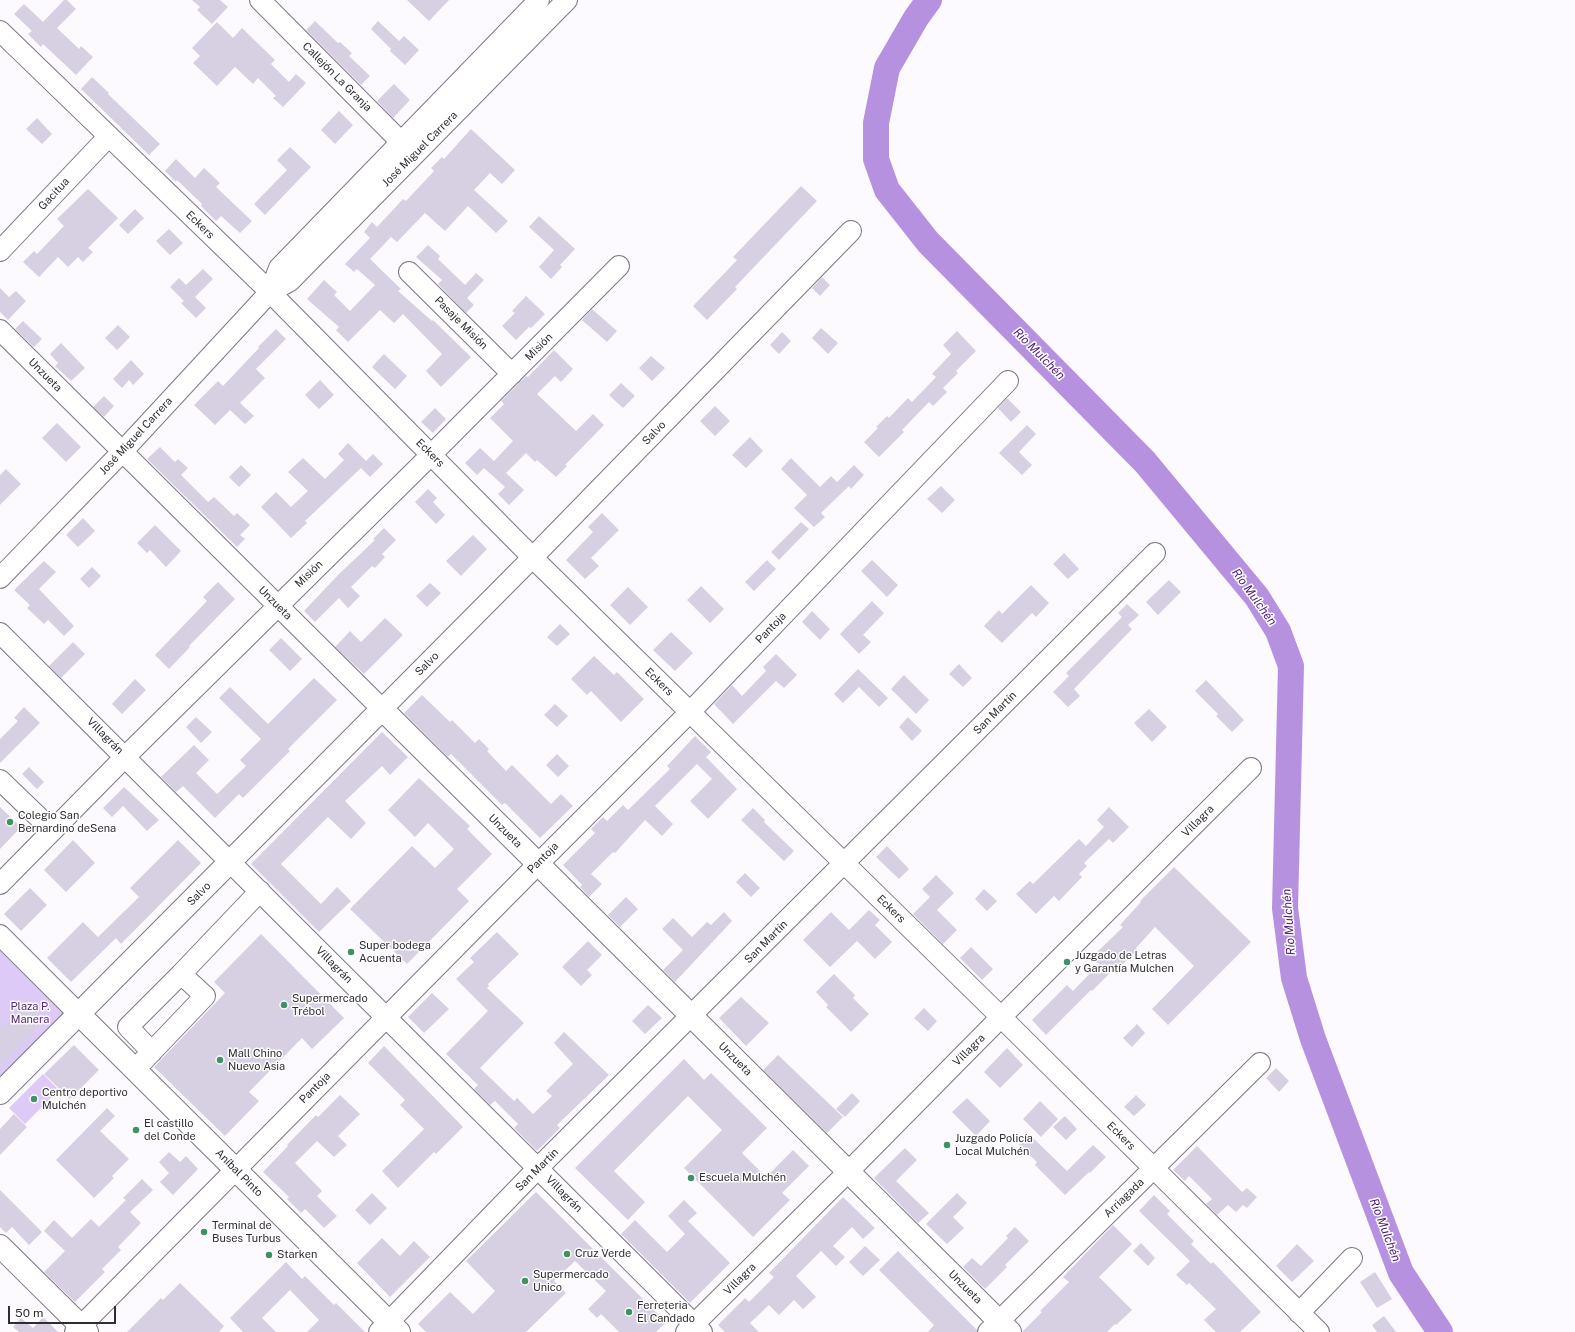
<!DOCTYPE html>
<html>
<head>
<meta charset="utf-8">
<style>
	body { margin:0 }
	#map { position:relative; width:1575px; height:1332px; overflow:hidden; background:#fcfafe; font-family:"Public Sans",sans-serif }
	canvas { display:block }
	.scale { position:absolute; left:8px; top:1306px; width:108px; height:18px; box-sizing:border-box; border:2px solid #2f2c33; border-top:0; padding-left:5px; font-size:12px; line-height:14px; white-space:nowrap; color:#2f2c33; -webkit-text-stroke:3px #fff; paint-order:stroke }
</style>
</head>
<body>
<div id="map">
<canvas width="1575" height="1332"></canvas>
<div class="scale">50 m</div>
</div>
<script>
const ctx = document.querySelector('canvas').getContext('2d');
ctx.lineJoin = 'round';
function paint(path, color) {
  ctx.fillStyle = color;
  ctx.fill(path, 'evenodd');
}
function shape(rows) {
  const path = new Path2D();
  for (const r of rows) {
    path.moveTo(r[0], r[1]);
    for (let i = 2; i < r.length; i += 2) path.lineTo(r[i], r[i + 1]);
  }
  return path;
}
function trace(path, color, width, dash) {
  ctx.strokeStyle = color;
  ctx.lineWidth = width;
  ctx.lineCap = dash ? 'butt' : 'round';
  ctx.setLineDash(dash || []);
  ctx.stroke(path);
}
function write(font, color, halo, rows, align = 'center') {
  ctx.font = font + ' "Public Sans",sans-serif';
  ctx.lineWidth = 3;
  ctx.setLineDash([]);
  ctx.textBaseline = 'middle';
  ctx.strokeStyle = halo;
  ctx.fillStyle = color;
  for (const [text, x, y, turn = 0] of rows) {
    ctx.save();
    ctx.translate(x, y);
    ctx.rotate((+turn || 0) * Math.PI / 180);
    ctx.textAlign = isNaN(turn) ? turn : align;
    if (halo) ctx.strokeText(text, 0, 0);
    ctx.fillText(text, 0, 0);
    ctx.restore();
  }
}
paint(shape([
	[0,943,73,1013,5,1079,0,1075],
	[43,1074,59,1090,25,1124,9,1108]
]), '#decaf7');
trace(shape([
	[929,0,916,18,887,68,876,123,876,159,887,190,928,242,1145,462,1257,597,1278,631,1291,666,1285,908,1294,978,1313,1039,1401,1273,1440,1332]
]), '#b691e0', 26);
paint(shape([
	[64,0,67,0,76,9,57,28,79,49,81,46,93,57,76,75,43,44,41,47,28,34,32,31,14,14,24,4,43,22],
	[192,0,220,0,228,7,212,24,197,10,200,7],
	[407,0,449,0,429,21],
	[315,21,338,43,340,42,352,53,349,56,370,76,361,85,306,30],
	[378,21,399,41,404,36,419,50,405,65,390,51,391,49,371,29],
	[217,22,233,38,242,28,275,60,271,64,289,82,296,74,306,83,283,107,273,98,276,96,258,78,253,84,235,67,217,86,193,63,200,56,192,48],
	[92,77,109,93,108,94,160,144,149,155,81,89],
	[394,84,410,100,393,118,377,101],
	[339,111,353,125,335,144,321,130],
	[37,118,52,134,42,144,26,129],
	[471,129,515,170,502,184,490,173,474,190,508,221,496,233,468,206,445,231,425,213,397,242,391,237,370,259,401,289,398,291,432,321,433,320,471,357,441,387,426,371,442,354,403,314,394,323,380,310,348,342,336,330,339,327,307,299,324,280,337,292,334,295,350,311,375,285,357,269,354,272,345,264,370,238,364,232,372,222,377,227,403,199,406,201,434,171,431,168,442,157,444,159],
	[290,147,311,167,265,215,254,204,287,170,277,160],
	[176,159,195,178,204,168,220,183,216,187,252,221,240,233,221,216,216,221,201,206,202,204,177,180,176,182,165,171],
	[801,186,817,201,735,287,737,289,707,320,693,306,737,260,733,257],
	[88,189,118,218,88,248,93,252,83,262,78,257,68,267,58,257,39,277,23,262,34,251,37,254,64,226,57,219],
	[135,209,144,218,128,234,119,225],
	[539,216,575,249,560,265,562,267,551,279,539,267,554,250,529,227],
	[169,229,183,243,170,255,156,241],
	[428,245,440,256,438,259,465,285,476,273,484,280,467,298,474,305,466,313,438,284,442,280,416,257],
	[203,269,213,279,195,297,206,308,196,318,181,303,184,301,170,287,179,278,186,285],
	[822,277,830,285,820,296,812,288],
	[0,288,9,297,16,291,26,301,8,320,0,312],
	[526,296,545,314,531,328,529,327,516,340,502,326,515,313,512,311],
	[592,309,617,331,607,342,582,320],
	[23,321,42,339,34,347,15,329],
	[118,325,130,337,117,350,105,338],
	[821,328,838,343,828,354,812,338],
	[276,329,286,339,256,369,265,378,240,403,254,416,245,424,230,410,215,425,194,405,218,381,223,386,259,348,258,347],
	[957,331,976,351,956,371,958,373,943,388,947,392,933,406,929,402,902,430,904,432,879,457,864,442,878,428,876,427,887,416,889,418,908,398,912,402,936,377,932,374,951,354,943,345],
	[782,332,791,341,779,354,770,345],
	[61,343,85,368,71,381,55,366,58,363,50,354],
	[554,350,573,369,561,382,555,376,537,394,576,431,593,414,604,425,565,465,567,466,556,477,537,460,535,462,526,453,506,473,524,490,509,505,498,494,505,487,484,468,477,475,465,463,480,448,494,461,513,441,490,418,504,404,501,401,526,376,528,377],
	[384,354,407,376,395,389,372,367],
	[651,356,665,368,652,381,639,368],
	[131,360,144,374,133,385,129,380,122,388,113,379],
	[320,380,334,395,319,409,305,395],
	[621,383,635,396,623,408,609,395],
	[104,396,114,406,104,417,93,407],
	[1007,398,1021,412,1011,422,998,408],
	[715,406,730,421,715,436,700,421],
	[435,408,446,419,433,433,421,422],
	[57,423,81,447,66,462,42,438],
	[1027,425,1036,434,1019,452,1032,465,1022,475,999,453],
	[750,437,763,451,746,468,732,455],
	[348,443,366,461,373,454,383,464,370,477,361,468,305,521,307,523,291,538,261,507,276,492,291,507,308,491,288,472,303,458,325,479,344,460,338,454],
	[160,447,175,462,178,459,188,468,181,475,208,502,214,497,234,516,237,513,250,525,240,535,245,539,237,547,147,459],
	[791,458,820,487,831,476,837,482,854,465,864,475,851,489,849,486,821,513,825,517,814,527,794,508,807,495,781,469],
	[241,465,251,475,239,487,229,477],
	[6,469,21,484,0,505,0,475],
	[941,486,955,500,942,513,927,499],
	[428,489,437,498,433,502,445,515,436,524,415,502],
	[602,513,619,530,591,558,599,566,585,579,566,560,593,532,588,527],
	[83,518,95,531,78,547,66,535],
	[801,522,809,529,779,560,771,552],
	[155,525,181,551,166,567,150,550,147,553,137,543],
	[384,528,396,540,382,554,385,557,375,568,372,566,351,587,360,596,348,608,339,598,315,622,304,611,339,574,375,540,373,539],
	[473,535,487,549,461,576,446,561],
	[1064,553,1079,569,1068,579,1053,564],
	[767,560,776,569,754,591,745,582],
	[872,560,898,585,887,597,861,571],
	[44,561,56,572,39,589,74,626,64,636,48,620,44,624,27,608,30,605,14,590],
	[92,567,101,576,89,588,80,579],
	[1169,580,1181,592,1158,615,1146,602],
	[218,582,235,599,189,646,190,647,169,669,155,655,207,601,203,597],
	[430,583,441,593,427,607,416,596],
	[1031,585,1049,603,1036,617,1032,613,1002,643,984,626,999,610,1002,614],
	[701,586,724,609,710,623,687,600],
	[628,587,648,607,630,625,610,605],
	[872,601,884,613,863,635,871,642,859,654,840,634],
	[1127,604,1139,615,1128,625,1132,629,1074,689,1080,696,1068,707,1053,692,1069,676,1066,673,1122,617,1118,613],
	[812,611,830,629,820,640,802,622],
	[385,618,403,635,364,674,335,647,350,631,361,642],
	[560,624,570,634,557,646,547,637],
	[671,632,693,653,675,671,653,650],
	[281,638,302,659,290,671,269,650],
	[73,642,85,654,61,678,49,666],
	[776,654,797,675,784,688,776,681,733,724,714,704,732,685,742,696,766,671,763,667],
	[594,656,614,675,617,672,644,699,621,722,591,691,587,695,571,679],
	[959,664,972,678,963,687,949,674],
	[858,669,888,698,879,707,859,687,843,703,834,694],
	[904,675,929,700,916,714,891,689],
	[314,678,337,700,288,749,290,751,243,798,239,794,215,818,183,786,176,792,161,777,194,745,209,760,196,773,217,794,246,766,240,760,261,739,219,698,230,687,268,724],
	[135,679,146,690,122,714,112,704],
	[1206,680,1244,720,1232,732,1216,716,1218,714,1195,691],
	[422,695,450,722,452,720,475,743,479,739,489,749,487,751,506,771,512,765,551,804,561,794,573,806,540,838,505,803,502,805,451,754,448,757,404,713],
	[555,704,568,716,557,727,544,715],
	[24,707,40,723,0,763,0,739,18,721,14,718],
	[1149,709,1167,727,1152,742,1134,723],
	[196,717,212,732,201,743,186,727],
	[908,717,922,731,912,741,899,727],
	[382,732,408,757,390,775,382,766,345,801,366,823,351,839,328,817,281,864,321,904,337,887,351,901,319,932,251,864],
	[695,736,711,752,706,757,737,789,708,819,690,801,712,779,697,764,655,806,673,824,662,836,645,820,615,853,613,852,591,874,602,884,589,897,580,887,582,885,563,865,595,833,591,829,603,817,607,821,623,805,628,810,670,769,667,766],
	[557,754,569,766,558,777,546,765],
	[29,767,44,782,37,789,22,774],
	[419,778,470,826,467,829,492,854,457,889,469,901,407,964,350,909,412,846,435,868,454,849,428,823,415,837,388,810],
	[124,787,159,820,147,831,123,806,112,817,103,808],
	[0,807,21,827,0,849],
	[1109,807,1129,827,1113,843,1109,839,1084,863,1087,866,1079,874,1082,877,1059,901,1054,896,1036,914,1016,894,1030,881,1033,884,1079,839,1086,846,1104,827,1097,820],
	[753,808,765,820,764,822,794,851,784,861,741,820],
	[73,840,95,863,66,892,44,870],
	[178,840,201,863,121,944,116,938,71,982,47,958,83,922,98,937,139,897,130,888],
	[887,846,909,869,899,879,876,857],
	[1174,867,1251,942,1168,1025,1152,1009,1194,966,1155,927,1136,948,1137,950,1115,972,1113,970,1092,991,1091,990,1046,1035,1032,1020,1067,985,1073,991,1099,964,1092,957,1123,927,1120,925,1141,902,1140,901],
	[745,873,760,888,751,897,736,882],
	[936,875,954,893,937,910,957,930,943,944,913,914,930,897,922,889],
	[30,888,47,905,21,931,4,914],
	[984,889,997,901,987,911,975,899],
	[626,897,638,909,620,927,608,915],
	[869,910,880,920,875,925,892,942,875,959,857,941,830,967,803,940,831,912,849,930],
	[724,912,732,921,675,982,663,970,683,950,662,929,673,918,692,937,707,922,711,925],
	[497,932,519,954,488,984,489,986,487,988,524,1023,480,1068,514,1101,517,1098,533,1114,552,1096,546,1091,573,1064,554,1043,564,1032,609,1075,557,1125,560,1128,537,1151,514,1128,518,1124,495,1101,490,1105,474,1089,478,1085,446,1054,488,1011,456,979,474,962,470,958],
	[261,934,344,1018,312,1049,302,1038,249,1092,259,1101,225,1136,154,1067,225,993,214,982],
	[588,941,602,955,587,970,592,975,581,986,562,967],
	[971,947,993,969,982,980,960,958],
	[834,974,855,995,853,998,869,1014,851,1032,826,1007,828,1005,816,992],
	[432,993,449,1009,424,1033,408,1017],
	[741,997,769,1023,746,1046,719,1018],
	[26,1003,44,1021,0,1065,0,1029],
	[648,1005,662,1018,645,1034,632,1021],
	[924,1008,937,1021,928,1031,914,1018],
	[1137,1024,1145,1033,1132,1047,1123,1038],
	[74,1045,99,1070,70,1099,44,1074],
	[384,1046,463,1127,436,1154,434,1152,398,1188,382,1171,424,1129,400,1105,405,1100,368,1063],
	[1007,1048,1023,1065,1000,1088,984,1072],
	[778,1055,843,1117,827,1133,763,1070],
	[684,1059,704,1080,711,1073,767,1128,742,1153,766,1177,793,1150,809,1166,782,1193,790,1200,753,1237,684,1168,722,1130,688,1096,614,1171,645,1202,628,1220,575,1168],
	[1276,1068,1289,1081,1279,1092,1266,1078],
	[852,1093,860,1101,845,1117,836,1109],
	[340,1095,360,1114,338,1136,347,1145,334,1157,317,1141,295,1163,322,1191,317,1196,337,1216,324,1228,305,1209,301,1213,287,1199,289,1197,263,1172,288,1146,287,1145,316,1115,318,1117],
	[1136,1095,1146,1105,1134,1116,1124,1107],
	[967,1098,990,1121,976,1136,952,1112],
	[1040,1101,1058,1119,1041,1137,1023,1119],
	[107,1108,115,1116,100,1131,129,1159,112,1176,114,1178,94,1198,56,1160],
	[14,1114,27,1127,0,1155,0,1129],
	[1065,1116,1077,1129,1066,1140,1053,1127],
	[1029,1134,1067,1171,1093,1145,1106,1157,1090,1173,1089,1172,1065,1195,1035,1165,1037,1162,1019,1145],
	[1197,1146,1242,1192,1247,1188,1257,1197,1247,1208,1243,1205,1236,1212,1228,1205,1217,1215,1206,1204,1212,1199,1189,1176,1185,1181,1173,1170],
	[905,1148,917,1160,896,1181,929,1213,918,1223,874,1178],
	[169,1152,180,1162,186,1156,198,1169,173,1195,160,1182,169,1173,159,1162],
	[142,1179,153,1190,130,1212,141,1223,118,1247,121,1250,102,1269,105,1272,75,1302,44,1272,65,1251,44,1231,54,1220,72,1238,91,1219,99,1227,126,1200,123,1198],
	[0,1190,42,1232,29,1245,12,1227,6,1233,0,1227],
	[536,1192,666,1322,656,1332,619,1332,601,1314,597,1318,588,1309,606,1291,575,1261,554,1281,566,1293,526,1332,426,1332,418,1324,450,1292,473,1314,495,1291,466,1261],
	[372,1193,387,1208,370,1225,355,1210],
	[957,1193,967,1203,953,1217,964,1228,947,1244,926,1224],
	[1154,1195,1170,1211,1167,1214,1194,1241,1191,1244,1211,1264,1213,1262,1261,1312,1240,1332,1216,1332,1204,1320,1216,1309,1189,1283,1187,1285,1176,1275,1190,1261,1139,1211],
	[843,1197,875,1228,863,1239,852,1227,833,1246,845,1257,836,1266,821,1251,796,1276,816,1297,803,1309,794,1300,779,1315,769,1305,750,1323,759,1332,725,1332,718,1325,745,1298,749,1302,774,1277,769,1273],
	[684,1200,697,1213,688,1221,730,1263,690,1303,621,1234,635,1220,667,1252,685,1234,668,1216],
	[1113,1225,1132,1244,1099,1277,1132,1310,1116,1325,1115,1324,1107,1332,1022,1332,1042,1312,1040,1311,1069,1282,1063,1277],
	[1015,1227,1029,1241,1005,1265,1007,1267,985,1289,963,1267,972,1258,981,1266,1008,1238,1006,1236],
	[382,1238,400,1256,414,1241,430,1257,390,1297,357,1263],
	[1141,1243,1155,1258,1148,1266,1133,1251],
	[1297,1244,1314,1261,1292,1282,1276,1266],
	[865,1246,880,1260,863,1276,849,1262],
	[898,1251,977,1330,977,1332,928,1332,934,1325,879,1270],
	[286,1262,302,1279,305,1276,334,1305,336,1303,365,1332,307,1332,319,1320,290,1290,262,1318,276,1332,243,1332,230,1318],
	[1375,1272,1392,1299,1377,1308,1360,1282],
	[180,1283,224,1326,219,1332,127,1332,161,1298,163,1300],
	[1384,1316,1396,1332,1377,1332,1372,1325],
	[43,1317,58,1332,19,1332,13,1327,21,1318,33,1328]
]), '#d7cfe2');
const minor = shape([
	[260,0,411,152],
	[539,0,279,268,270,292,290,281,567,0],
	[0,31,264,286,540,565,1001,1017,1319,1332],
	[0,251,109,136],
	[409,272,512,374],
	[0,330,382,709,533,557,851,231],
	[0,578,122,452,270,292],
	[0,633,702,1332],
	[0,780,52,830],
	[0,884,125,757,431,455,619,266],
	[0,935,79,1014],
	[152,1052,128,1027,181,974,260,891],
	[143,1061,205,996,181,974],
	[1299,1313,1352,1258],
	[75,1332,538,864,690,712,1008,381],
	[379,1332,538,1168,1155,553],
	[686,1332,848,1172,1006,1012,1251,768],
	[988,1332,1260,1063]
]);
const major = shape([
	[79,1014,399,1332],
	[0,1093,382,709,1010,1332],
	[0,1246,87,1332]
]);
trace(minor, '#7d7686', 22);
trace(major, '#7d7686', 24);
trace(minor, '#fff', 20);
trace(major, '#fff', 22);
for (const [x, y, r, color] of [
	[10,822,4,"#3e9264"],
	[351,952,4,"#3e9264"],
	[1067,962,4,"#3e9264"],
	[284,1005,4,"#3e9264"],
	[220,1060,4,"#3e9264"],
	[34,1099,4,"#3e9264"],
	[136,1130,4,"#3e9264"],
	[947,1145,4,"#3e9264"],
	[691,1178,4,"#3e9264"],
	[204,1232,4,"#3e9264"],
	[567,1254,4,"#3e9264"],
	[269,1255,4,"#3e9264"],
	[525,1281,4,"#3e9264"],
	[629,1312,4,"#3e9264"]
]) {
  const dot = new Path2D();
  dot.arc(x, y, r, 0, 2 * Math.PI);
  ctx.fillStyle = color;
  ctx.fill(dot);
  trace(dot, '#fff', 1.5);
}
write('11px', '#2f2c33', '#fff', [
	["Callejón La Granja",337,77,45],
	["José Miguel Carrera",420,149,-45],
	["Gacitua",54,194,-47],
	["Eckers",200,225,44],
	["Pasaje Misión",461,323,45],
	["Misión",539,347,-45],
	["Unzueta",45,375,45],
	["Salvo",654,433,-46],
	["José Miguel Carrera",136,436,-47],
	["Eckers",430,453,45],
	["Misión",309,574,-44],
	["Unzueta",275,603,45],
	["Pantoja",771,628,-46],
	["Salvo",427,664,-45],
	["Eckers",659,682,44],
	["San Martín",995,713,-45],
	["Villagrán",105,736,45],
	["Villagra",1198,821,-45],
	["Unzueta",505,831,45],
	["Pantoja",543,858,-45],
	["Salvo",199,894,-45],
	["Eckers",891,909,44],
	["San Martín",766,942,-45],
	["Villagrán",334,965,45],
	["Villagra",969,1050,-45],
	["Unzueta",735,1059,45],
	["Pantoja",315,1088,-45],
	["Eckers",1121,1136,45],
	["San Martín",537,1170,-45],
	["Aníbal Pinto",239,1173,45],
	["Villagrán",564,1194,45],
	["Arriagada",1124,1198,-44],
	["Villagra",740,1279,-45],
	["Unzueta",965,1287,45]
]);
write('11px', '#2f2c33', '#fff', [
	["Colegio San",18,816],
	["Bernardino deSena",18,829],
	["Super bodega",359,946],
	["Acuenta",359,959],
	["Juzgado de Letras",1075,956],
	["y Garantía Mulchen",1075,969],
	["Supermercado",292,999],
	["Trébol",292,1012],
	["Mall Chino",228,1054],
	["Nuevo Asia",228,1067],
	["Centro deportivo",42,1093],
	["Mulchén",42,1106],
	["El castillo",144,1124],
	["del Conde",144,1137],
	["Juzgado Policía",955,1139],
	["Local Mulchén",955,1152],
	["Escuela Mulchén",699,1178],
	["Terminal de",212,1226],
	["Buses Turbus",212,1239],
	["Cruz Verde",575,1254],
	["Starken",277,1255],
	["Supermercado",533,1275],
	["Unico",533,1288],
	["Ferreteria",637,1306],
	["El Candado",637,1319]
], 'left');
write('11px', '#53217e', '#fff', [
	["Plaza P.",30,1007],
	["Manera",30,1020]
]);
write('italic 12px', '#4c1875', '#fff', [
	["Río Mulchén",1039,354,45],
	["Río Mulchén",1254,597,54],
	["Río Mulchén",1289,922,-94],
	["Río Mulchén",1385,1230,69]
]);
</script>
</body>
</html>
